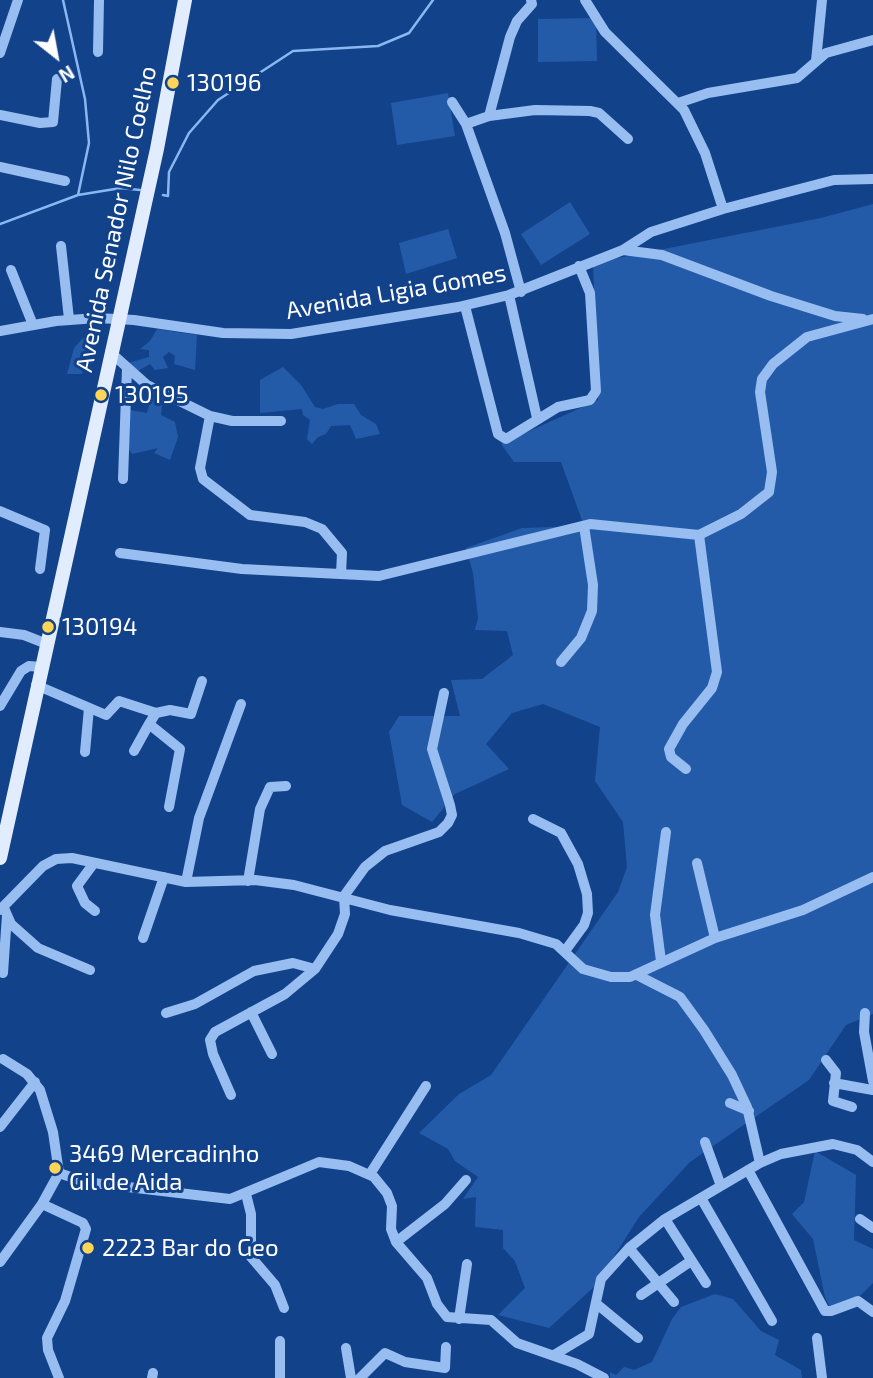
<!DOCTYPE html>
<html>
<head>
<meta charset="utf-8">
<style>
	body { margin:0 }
	#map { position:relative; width:873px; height:1378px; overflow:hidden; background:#12428a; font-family:"Exo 2",sans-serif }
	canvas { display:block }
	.north { position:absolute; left:21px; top:21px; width:70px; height:70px; -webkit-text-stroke:5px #12428a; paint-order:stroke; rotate:149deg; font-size:19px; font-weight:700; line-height:28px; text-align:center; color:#fff }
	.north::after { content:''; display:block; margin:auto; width:24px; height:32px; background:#fff; clip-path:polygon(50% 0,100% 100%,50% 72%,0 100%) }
</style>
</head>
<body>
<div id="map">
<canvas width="873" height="1378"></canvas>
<div class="north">N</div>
</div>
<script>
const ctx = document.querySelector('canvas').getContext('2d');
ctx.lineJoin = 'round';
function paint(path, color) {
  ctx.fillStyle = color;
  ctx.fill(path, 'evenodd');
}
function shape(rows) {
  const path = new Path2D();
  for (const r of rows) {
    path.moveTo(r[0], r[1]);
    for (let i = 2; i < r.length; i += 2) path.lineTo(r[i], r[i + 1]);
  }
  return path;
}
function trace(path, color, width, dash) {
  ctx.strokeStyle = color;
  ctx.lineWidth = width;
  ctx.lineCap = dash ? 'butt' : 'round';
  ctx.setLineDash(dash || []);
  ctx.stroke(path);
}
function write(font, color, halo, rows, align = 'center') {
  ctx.font = font + ' "Exo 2",sans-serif';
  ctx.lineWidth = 6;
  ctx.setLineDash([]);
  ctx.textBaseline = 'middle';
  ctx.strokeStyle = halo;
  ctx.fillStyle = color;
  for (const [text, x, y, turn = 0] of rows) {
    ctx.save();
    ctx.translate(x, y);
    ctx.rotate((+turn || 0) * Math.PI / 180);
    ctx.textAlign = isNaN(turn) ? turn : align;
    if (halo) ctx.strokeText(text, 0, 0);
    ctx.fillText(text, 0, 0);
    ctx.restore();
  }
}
paint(shape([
	[596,18,597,61,538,62,538,19],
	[448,93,455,136,397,145,391,103],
	[570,202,590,234,541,265,521,234],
	[873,204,873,1014,846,1025,809,1080,690,1162,639,1217,595,1286,549,1328,498,1315,525,1288,515,1261,503,1248,503,1230,475,1227,476,1197,463,1199,478,1177,455,1161,448,1149,419,1133,459,1094,491,1075,618,892,627,867,623,822,595,781,600,727,543,704,512,713,486,744,509,769,455,794,432,822,402,805,389,732,399,716,460,716,451,680,482,679,513,655,507,631,475,630,478,618,473,573,466,548,522,528,584,526,561,462,514,462,501,444,598,400,593,263,821,218],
	[448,229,457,258,406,274,399,243],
	[95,325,97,336,92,341,82,374,67,374,74,348],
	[157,329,197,335,195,370,174,364,175,356,169,352,163,357,168,368,155,370,150,364,136,372,128,363,149,357,149,350,140,349,150,341],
	[283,367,301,385,315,407,323,409,338,404,354,404,361,415,376,424,380,434,356,439,350,425,331,426,326,434,318,437,312,444,307,439,310,420,303,415,302,409,260,413,260,380],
	[152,394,162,405,161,415,175,422,178,437,170,460,154,453,158,448,132,454,128,448,130,410,147,413],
	[815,1151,856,1175,854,1240,873,1249,873,1283,855,1301,832,1312,825,1297,813,1239,792,1214,804,1202],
	[715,1294,733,1299,761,1331,779,1340,775,1355,801,1370,802,1378,610,1378,610,1372,616,1375,624,1367,634,1370,652,1362,672,1319,681,1307]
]), '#245ba9');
trace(shape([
	[63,0,85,99,89,143,78,195],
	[163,195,168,196,169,172,189,133,218,100,293,51,378,46,409,33,433,0],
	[0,224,78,195,121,188,140,190]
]), '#8ab7f4', 2.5);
trace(shape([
	[585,0,605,32,684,110,705,153,723,209],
	[98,52,99,0],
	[0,53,18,0],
	[816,61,822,0],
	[452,102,466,124,505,233,521,292],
	[678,103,708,93,797,78,826,53,873,40],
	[0,115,40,123,53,122,57,79],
	[489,116,510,37,517,21,532,4,531,0],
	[466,124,489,116,535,110,590,111,599,113,628,139],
	[0,167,65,181],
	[61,246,69,319],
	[623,250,651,232,723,209,834,180,873,179],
	[11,270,33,325],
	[509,295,537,418],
	[465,306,498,434,506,439,558,407,590,400,596,391,590,293,579,266],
	[0,331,56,321,97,318,134,320,223,333,291,334,458,307,509,295,623,250,662,255,771,296,835,316,863,319],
	[110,352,147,385,210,416,232,421,281,421],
	[210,416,200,468,203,479,250,515,305,522,322,529,342,553,341,574],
	[123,479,127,368],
	[0,511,45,530,40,569],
	[120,553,242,569,379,576,590,524,699,535,741,514,769,492,772,472,760,392,762,379,773,364,807,337,873,319],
	[0,632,24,635,47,644],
	[561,662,581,638,592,611,593,585,584,526],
	[36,685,106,715,119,701,156,713,170,710,191,714,202,681],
	[0,706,21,671,29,666,41,667],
	[156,713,149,724,180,749,169,807],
	[134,751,149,724],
	[85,752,89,708],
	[686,769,671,757,669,749,683,724,712,688,717,672,699,535],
	[533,819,561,833,578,864,587,894,588,913,584,925,565,951],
	[94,863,77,886,85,903,95,911],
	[697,863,715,938],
	[248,881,260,809,270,787,286,786],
	[186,882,199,818,241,704],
	[4,908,11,924,38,948,90,970],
	[0,910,43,866,56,859,72,858,186,882,255,880,294,885,390,910,519,933,556,944,583,969,611,977,630,977,715,938,803,910,873,877],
	[143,938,164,877],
	[661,961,655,915,666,832],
	[3,973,7,915],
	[637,975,680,997,704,1030,732,1075,747,1107,760,1163],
	[251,1012,272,1054],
	[166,1013,195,1004,254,971,293,963,315,969],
	[865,1013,864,1032,873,1081],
	[826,1060,836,1073,833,1101,852,1107],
	[834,1083,873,1090],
	[231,1095,213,1054,210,1040,215,1032,285,994,315,969,338,934,345,914,344,896,365,867,385,851,439,832,448,823,452,815,450,805,432,749,444,693],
	[730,1103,749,1111],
	[0,1127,35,1082],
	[705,1142,721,1186],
	[748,1170,825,1311,831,1311,858,1301,873,1312],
	[59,1173,85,1182,230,1199,319,1162,349,1166,374,1177,387,1193,392,1206,391,1229,396,1242,427,1278,437,1304,447,1317,491,1320,517,1343,577,1364,604,1378],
	[370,1174,426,1086],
	[246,1194,251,1214,251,1257,275,1285,284,1308],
	[701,1198,772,1321],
	[42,1204,83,1223,86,1229,65,1301,47,1338,48,1350,59,1378],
	[665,1219,706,1283],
	[860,1219,873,1228],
	[396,1242,445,1204,466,1180],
	[629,1248,674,1302],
	[0,1262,42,1204,59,1173,53,1132,40,1090,27,1074,3,1059],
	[641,1295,691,1261],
	[598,1305,638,1338],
	[459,1319,467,1264],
	[817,1338,822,1378],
	[346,1348,351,1378],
	[554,1355,589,1334,601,1279,629,1248,665,1219,760,1163,781,1154,833,1144,857,1150,873,1162],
	[152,1378,153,1373],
	[280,1378,280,1341],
	[360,1378,385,1353,405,1362,445,1368,446,1347]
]), '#98bdf1', 10);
trace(shape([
	[0,858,157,149,185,0]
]), '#e2ecff', 14);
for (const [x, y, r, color] of [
	[173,83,7,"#ffd558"],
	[101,395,7,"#ffd558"],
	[48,627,7,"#ffd558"],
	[55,1168,7,"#ffd558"],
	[88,1248,7,"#ffd558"]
]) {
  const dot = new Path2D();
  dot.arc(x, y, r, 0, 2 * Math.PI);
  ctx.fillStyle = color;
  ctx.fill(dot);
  trace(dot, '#12428a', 2.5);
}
write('24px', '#fff', '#12428a', [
	["130196",187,83],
	["130195",115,395],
	["130194",62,627],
	["3469 Mercadinho",69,1154],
	["Gil de Aida",69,1182],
	["2223 Bar do Geo",102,1248]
], 'left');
write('24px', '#fff', '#12428a', [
	["Avenida Senador Nilo Coelho",116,219,-78],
	["Avenida Ligia Gomes",396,292,-10]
]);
</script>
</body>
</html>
